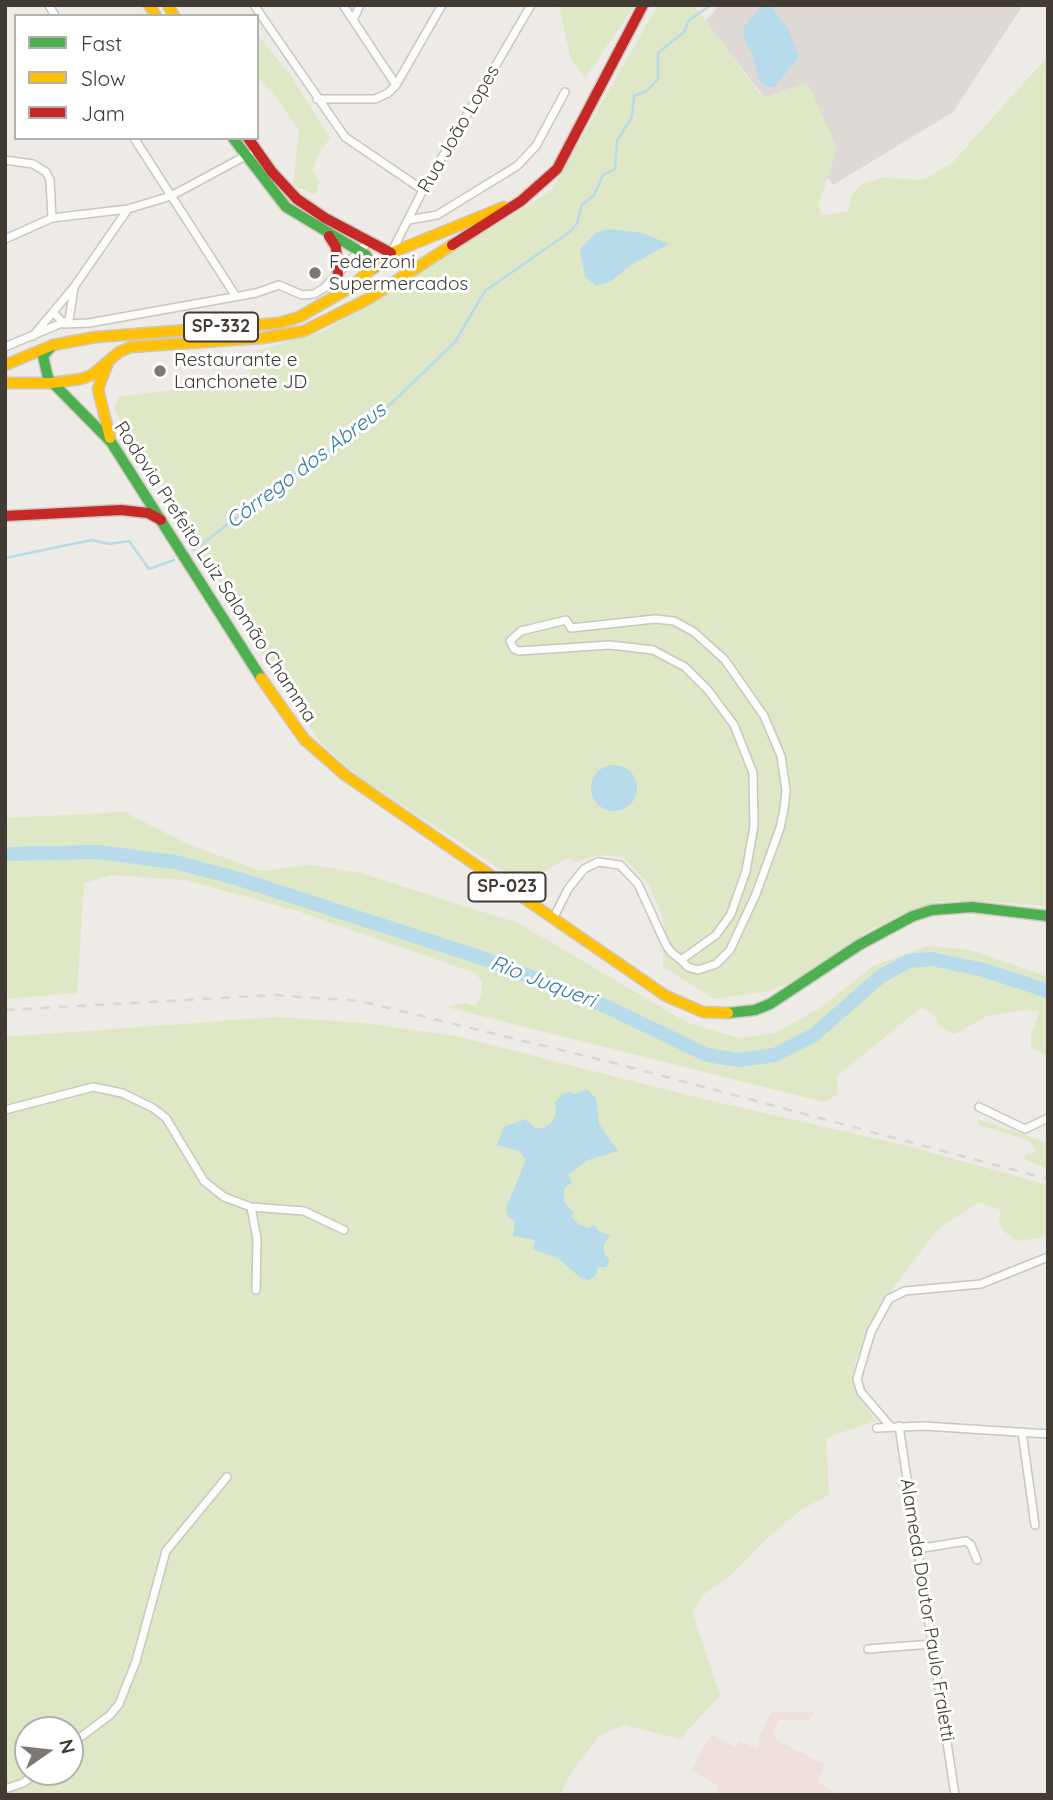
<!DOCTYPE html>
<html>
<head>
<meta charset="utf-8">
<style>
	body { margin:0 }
	#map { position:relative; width:1053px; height:1800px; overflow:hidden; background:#eeeae6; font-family:Quicksand,sans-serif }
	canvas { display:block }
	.frame { position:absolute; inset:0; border:7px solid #423b33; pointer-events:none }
	.legend { position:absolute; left:14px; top:14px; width:245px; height:126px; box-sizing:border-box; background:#fff; border:2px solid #b3b1ad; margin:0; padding:9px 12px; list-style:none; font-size:21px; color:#423b33 }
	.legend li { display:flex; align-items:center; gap:14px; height:35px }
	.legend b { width:35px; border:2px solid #b3b1ad }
	.north { position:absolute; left:14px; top:1716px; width:70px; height:70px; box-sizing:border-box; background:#fff; border:2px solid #b3b1ad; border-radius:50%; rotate:76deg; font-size:19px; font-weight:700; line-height:28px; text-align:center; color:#423b33 }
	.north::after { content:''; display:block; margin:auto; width:24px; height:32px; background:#7e7872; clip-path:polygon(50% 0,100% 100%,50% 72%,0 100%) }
</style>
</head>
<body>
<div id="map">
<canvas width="1053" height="1800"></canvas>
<div class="frame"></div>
<ul class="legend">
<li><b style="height:9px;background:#4caf50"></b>Fast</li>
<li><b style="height:9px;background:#ffc107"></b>Slow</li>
<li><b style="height:9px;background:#c62828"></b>Jam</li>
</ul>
<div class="north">N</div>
</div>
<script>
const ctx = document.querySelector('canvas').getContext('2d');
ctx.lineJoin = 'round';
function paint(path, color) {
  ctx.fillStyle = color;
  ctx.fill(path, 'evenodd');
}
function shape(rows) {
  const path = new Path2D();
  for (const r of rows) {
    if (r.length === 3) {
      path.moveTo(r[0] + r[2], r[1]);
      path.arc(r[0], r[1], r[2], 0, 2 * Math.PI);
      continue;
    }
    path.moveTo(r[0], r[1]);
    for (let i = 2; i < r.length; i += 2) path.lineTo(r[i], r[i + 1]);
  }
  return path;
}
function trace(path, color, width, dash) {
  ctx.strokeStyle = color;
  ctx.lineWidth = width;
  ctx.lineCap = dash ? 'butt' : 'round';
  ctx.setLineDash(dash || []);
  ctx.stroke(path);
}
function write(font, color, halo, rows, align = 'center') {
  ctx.font = font + ' Quicksand,sans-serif';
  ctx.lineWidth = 6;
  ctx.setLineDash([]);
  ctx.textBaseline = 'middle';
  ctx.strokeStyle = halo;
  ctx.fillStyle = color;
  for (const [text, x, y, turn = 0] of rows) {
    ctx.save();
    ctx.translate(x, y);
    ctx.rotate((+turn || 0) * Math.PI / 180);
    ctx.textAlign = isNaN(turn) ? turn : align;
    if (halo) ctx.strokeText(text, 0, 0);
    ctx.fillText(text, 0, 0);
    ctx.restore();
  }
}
paint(shape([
	[720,5,1023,5,953,112,833,185,705,21]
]), '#ded9d4');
paint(shape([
	[771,1712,814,1712,810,1721,779,1719,772,1732,778,1741,824,1764,817,1782,841,1795,719,1795,716,1793,718,1785,691,1771,711,1734,735,1747,739,1741,758,1749,760,1736]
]), '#f0e0dd');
paint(shape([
	[559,5,635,5,585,78,570,56],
	[658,5,694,5,763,98,801,84,809,86,836,145,835,156,818,206,822,215,848,212,853,193,863,183,881,178,923,180,952,163,1048,56,1048,906,968,900,937,902,909,911,869,931,792,982,769,991,715,999,663,967,663,951,667,939,661,913,648,883,623,857,599,855,576,862,569,857,526,882,505,872,358,776,321,743,241,623,162,481,131,444,114,408,119,397,249,380,257,351,324,331,551,191],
	[257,34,291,76,330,138,317,156,313,170,319,182,316,195,293,185,299,131,272,91,257,78],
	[124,812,190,845,261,871,310,865,360,873,518,923,688,1023,739,1038,775,1033,820,1008,873,966,927,946,970,950,1048,977,1048,1056,1031,1048,1031,1035,1040,1011,1025,1010,987,1016,955,1034,938,1026,935,1015,922,1007,837,1076,838,1094,824,1102,446,1007,464,1003,476,1006,482,995,482,981,475,973,297,911,186,880,111,875,84,883,77,993,5,999,5,818],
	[276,1017,363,1023,456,1036,699,1098,903,1145,1048,1185,1048,1233,1038,1238,1017,1241,1005,1232,999,1222,1001,1210,979,1202,938,1229,888,1295,856,1359,852,1380,875,1421,826,1438,829,1495,802,1509,763,1542,732,1574,704,1594,692,1612,720,1695,680,1739,624,1725,600,1735,571,1772,560,1795,5,1795,5,1037],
	[28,1730,70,1730,70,1772,28,1772],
	[977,1119,1048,1143,1048,1169,1024,1159,1026,1154,1035,1152,1034,1146,1027,1140,979,1125]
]), '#dee7c6');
paint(shape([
	[763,5,770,5,790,32,799,57,774,87,766,87,759,80,753,57,744,38,744,26],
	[608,229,642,233,669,244,631,265,611,281,597,286,585,277,580,250,595,233],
	[614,788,23],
	[587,1089,596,1099,599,1124,618,1151,588,1160,568,1175,572,1182,564,1189,564,1202,574,1213,571,1216,578,1224,587,1228,595,1225,598,1231,611,1236,604,1243,604,1253,610,1261,606,1267,598,1267,596,1275,589,1280,582,1279,558,1258,533,1249,535,1240,513,1236,515,1222,508,1217,506,1208,526,1160,519,1151,497,1145,504,1127,525,1119,535,1128,544,1128,552,1122,556,1113,555,1102,562,1095,569,1092,576,1094]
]), '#b7dbeb');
trace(shape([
	[194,550,307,464,349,441,372,422,455,342,485,291,571,231,577,223,582,205,594,195,603,175,615,169,617,141,632,117,634,96,647,91,658,79,658,53,684,32,689,20,711,5],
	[5,558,92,540,109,544,129,541,149,569,174,560]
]), '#b7dbeb', 2.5);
trace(shape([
	[5,854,97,852,175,862,239,879,488,960,607,1007,707,1055,738,1060,775,1055,814,1035,881,976,909,961,932,959,984,970,1048,991]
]), '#b7dbeb', 14);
const street = shape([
	[49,5,55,16],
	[254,5,345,137,423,190],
	[343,5,353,20],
	[360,5,353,20,396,85],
	[317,99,375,99,388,93,396,85,442,5],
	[134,138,235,295],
	[5,160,33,164,46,172,50,180,52,218],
	[409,220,437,215,517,166,536,146,565,92],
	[5,239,52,218,128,209,171,196,249,154],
	[391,253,423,190,531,5],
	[53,312,64,324,89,323,256,293,279,285,302,295,314,294,324,288,370,240],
	[33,336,74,287,128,209],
	[5,347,69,320,74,288],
	[553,919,568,889,584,869,598,862,620,865,638,884,666,945,671,952,681,960,688,967,698,970,716,964,730,950,756,894,780,828,784,809,786,790,781,756,764,716,725,660,694,632,674,621,655,619,571,628,566,620,521,631,510,641,514,649,519,651,610,645,653,650,685,667,708,690,734,725,753,773,754,826,746,871,731,914,716,935,681,960],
	[979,1107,1025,1129,1048,1118],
	[5,1110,93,1087,122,1093,153,1108,166,1118,204,1181,224,1197,251,1207,304,1211,344,1230],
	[251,1207,257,1239,256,1290],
	[890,1426,861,1392,857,1379,871,1332,889,1299,905,1291,981,1284,1048,1257],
	[899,1426,955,1795],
	[877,1428,924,1426,1048,1434],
	[1022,1432,1035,1525],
	[917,1549,966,1541,971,1545,977,1560],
	[868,1649,932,1644],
	[70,1745,110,1715,119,1704,136,1661,166,1551,227,1477],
	[5,1789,23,1783,37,1772]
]);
const fast = shape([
	[233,138,286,207,366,255,374,268],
	[53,345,43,356,48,378,111,442,261,678],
	[728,1013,755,1010,770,1004,859,945,913,916,932,910,972,907,1048,916]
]);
const slow = shape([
	[149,5,156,16],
	[168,5,174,16],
	[5,365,53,345,96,337,279,323,299,317,348,289,391,253,504,207],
	[107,365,98,389,110,438],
	[5,383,52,383,81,379,92,375,119,352,131,347,263,338,304,331,368,299,452,245],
	[261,678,304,739,345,775,666,996,703,1012,728,1013]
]);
const jam = shape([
	[248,138,272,172,297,199,325,218,391,253],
	[329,236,336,247,338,274],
	[452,245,521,201,557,169,643,5],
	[5,516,121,510,148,513,161,520]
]);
trace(street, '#cac6c2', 10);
trace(fast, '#cec8be', 13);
trace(slow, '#cec8be', 13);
trace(jam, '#cec8be', 13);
trace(street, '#fcfcfb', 7);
trace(fast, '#4caf50', 10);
trace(slow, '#ffc107', 10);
trace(jam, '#c62828', 10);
trace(shape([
	[5,1010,273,995,360,1001,610,1062,1048,1179]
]), '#d8d7d7', 2.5, [9, 9]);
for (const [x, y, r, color] of [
	[315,273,7,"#7e7872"],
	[160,371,7,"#7e7872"]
]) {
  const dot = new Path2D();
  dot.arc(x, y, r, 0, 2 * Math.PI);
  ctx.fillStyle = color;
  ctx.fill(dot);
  trace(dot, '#fff', 2.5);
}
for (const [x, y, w] of [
	[221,327,74],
	[507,887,77]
]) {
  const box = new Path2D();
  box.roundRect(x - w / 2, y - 14.5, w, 29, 5);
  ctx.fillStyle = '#fff';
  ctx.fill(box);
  trace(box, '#423b33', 2);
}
write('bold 18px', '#423b33', null, [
	["SP-332",221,327],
	["SP-023",507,887]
]);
write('19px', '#423b33', '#fff', [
	["Rua João Lopes",459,129,-60],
	["Rodovia Prefeito Luiz Salomão Chamma",215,572,57],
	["Alameda Doutor Paulo Fraletti",927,1610,81]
]);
write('19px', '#423b33', '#fff', [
	["Federzoni",329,262],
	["Supermercados",329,284],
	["Restaurante e",174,360],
	["Lanchonete JD",174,382]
], 'left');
write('italic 21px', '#2f7ca2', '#fff', [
	["Córrego dos Abreus",306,466,-37],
	["Rio Juqueri",543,982,21]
]);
</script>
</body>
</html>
